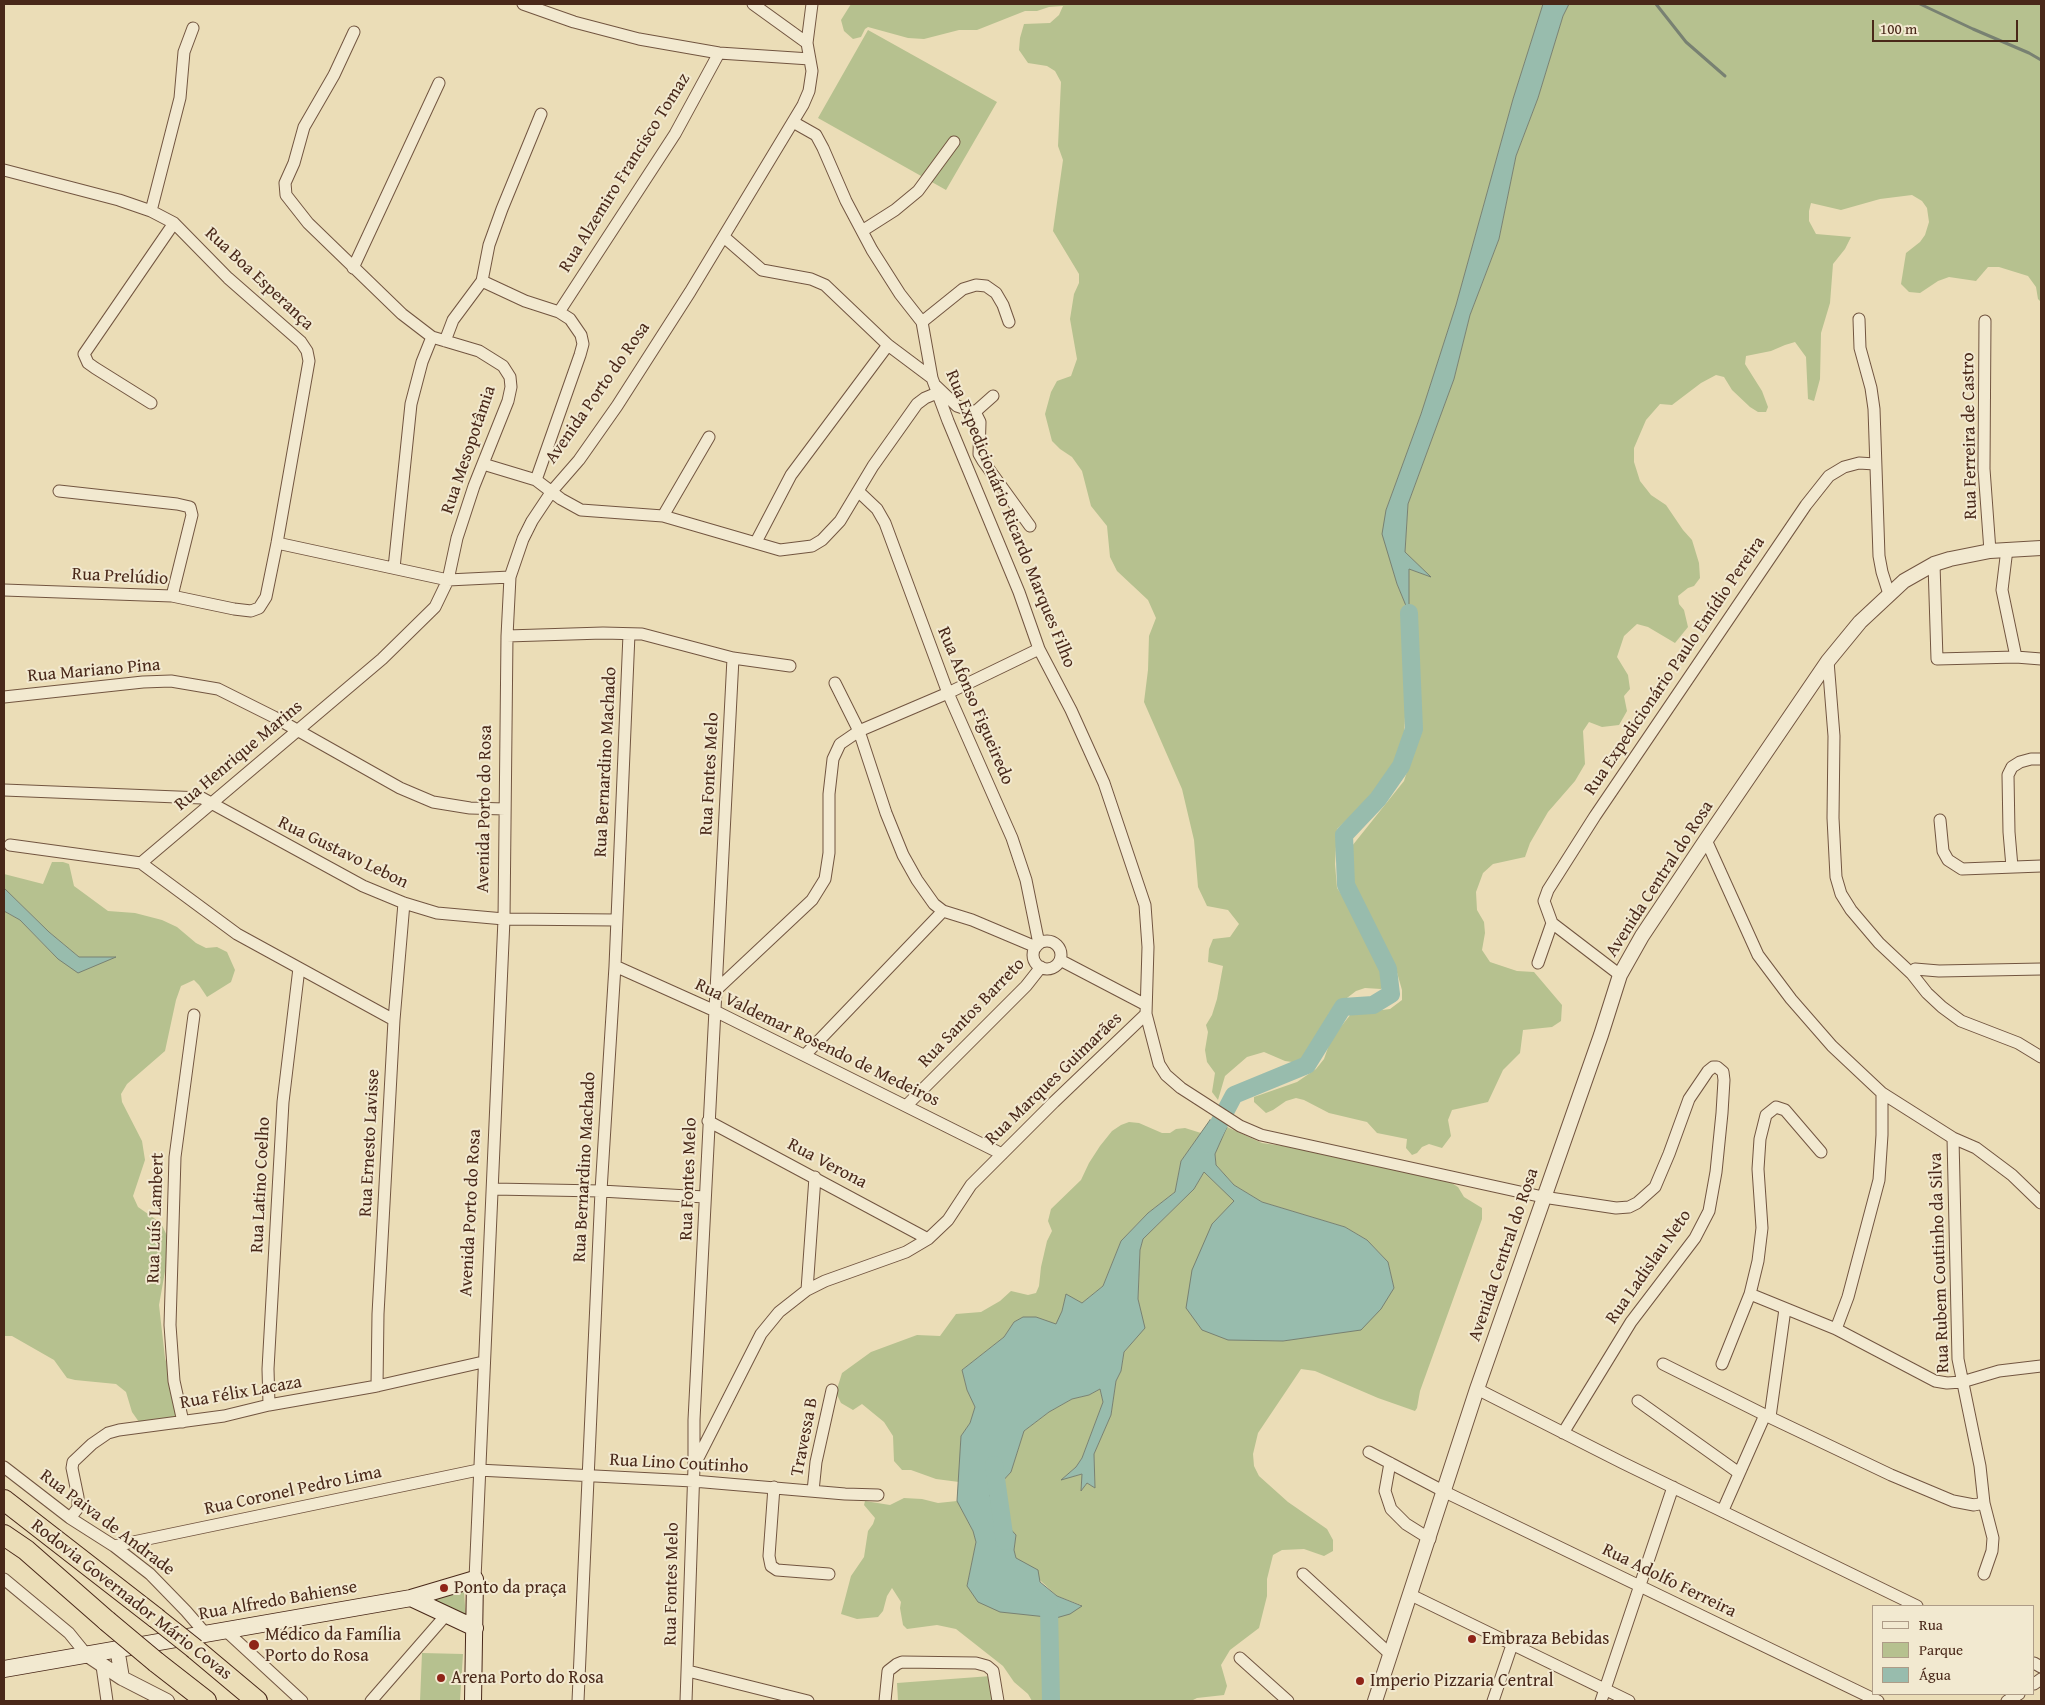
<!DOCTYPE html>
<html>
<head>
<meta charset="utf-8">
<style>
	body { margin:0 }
	#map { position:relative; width:2045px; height:1705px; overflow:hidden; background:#ebddb7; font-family:"Gentium Book Plus",serif }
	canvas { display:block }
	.frame { position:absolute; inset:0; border:5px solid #492819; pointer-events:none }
	.legend { position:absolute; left:1872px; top:1605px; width:162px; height:90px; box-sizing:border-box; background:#f2e9d0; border:1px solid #ae9c87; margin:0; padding:6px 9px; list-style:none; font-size:15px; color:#492819 }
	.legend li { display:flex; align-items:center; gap:10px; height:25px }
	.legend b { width:25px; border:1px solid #ae9c87 }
	.scale { position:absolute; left:1872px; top:20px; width:146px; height:22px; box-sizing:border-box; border:2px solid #492819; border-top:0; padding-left:6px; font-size:15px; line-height:18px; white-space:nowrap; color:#492819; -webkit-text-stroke:4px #f2e9d0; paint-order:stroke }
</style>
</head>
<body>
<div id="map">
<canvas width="2045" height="1705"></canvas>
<div class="frame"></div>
<ul class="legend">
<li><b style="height:6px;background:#f2e9d0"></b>Rua</li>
<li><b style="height:14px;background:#b6c18f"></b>Parque</li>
<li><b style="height:14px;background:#98bcad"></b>Água</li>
</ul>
<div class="scale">100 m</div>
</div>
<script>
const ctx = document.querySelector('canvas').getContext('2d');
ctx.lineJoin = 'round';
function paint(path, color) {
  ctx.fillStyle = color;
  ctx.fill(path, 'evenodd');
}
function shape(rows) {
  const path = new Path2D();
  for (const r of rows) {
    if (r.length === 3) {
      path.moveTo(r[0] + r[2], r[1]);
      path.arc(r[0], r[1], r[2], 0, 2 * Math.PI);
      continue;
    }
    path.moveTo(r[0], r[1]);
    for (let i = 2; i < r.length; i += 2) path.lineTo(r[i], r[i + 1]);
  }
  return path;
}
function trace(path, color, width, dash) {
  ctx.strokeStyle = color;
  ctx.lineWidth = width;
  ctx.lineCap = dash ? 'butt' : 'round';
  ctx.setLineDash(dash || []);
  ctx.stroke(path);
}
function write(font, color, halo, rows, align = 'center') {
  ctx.font = font + ' "Gentium Book Plus",serif';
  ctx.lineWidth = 4;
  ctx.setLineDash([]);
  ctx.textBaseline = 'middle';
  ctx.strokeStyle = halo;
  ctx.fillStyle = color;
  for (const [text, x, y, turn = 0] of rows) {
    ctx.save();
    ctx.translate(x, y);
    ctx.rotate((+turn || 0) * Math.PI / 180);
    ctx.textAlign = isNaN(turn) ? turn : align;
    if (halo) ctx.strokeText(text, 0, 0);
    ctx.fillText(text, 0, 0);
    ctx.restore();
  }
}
paint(shape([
	[851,4,1543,4,1513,99,1456,305,1421,414,1386,510,1391,559,1397,584,1409,612,1409,569,1429,576,1405,552,1408,504,1454,379,1470,315,1499,239,1516,156,1538,98,1563,16,1569,4,2041,4,2041,302,2038,299,2036,287,2028,276,1999,267,1988,267,1976,281,1949,277,1938,281,1920,293,1909,292,1901,284,1906,253,1920,242,1925,235,1929,222,1927,208,1922,201,1912,195,1880,199,1841,210,1811,203,1809,211,1809,221,1816,234,1851,237,1845,249,1833,264,1830,303,1821,333,1820,379,1814,401,1808,399,1806,357,1795,342,1785,345,1771,351,1746,356,1745,364,1762,391,1768,407,1766,412,1758,412,1750,407,1732,390,1724,377,1716,375,1701,383,1672,405,1660,404,1646,420,1634,448,1634,462,1640,481,1651,495,1666,505,1683,530,1692,540,1699,563,1700,578,1694,586,1688,588,1678,596,1679,604,1684,610,1688,627,1675,643,1648,627,1637,624,1624,636,1617,657,1628,675,1630,689,1624,696,1627,711,1619,725,1602,727,1589,722,1583,731,1585,764,1575,781,1548,812,1530,843,1525,857,1493,864,1483,873,1476,892,1477,910,1484,922,1485,933,1482,950,1490,962,1517,971,1534,972,1562,1005,1561,1021,1552,1027,1523,1030,1520,1053,1503,1070,1488,1102,1452,1110,1448,1120,1451,1136,1442,1148,1429,1144,1422,1147,1417,1153,1412,1155,1406,1148,1407,1139,1377,1133,1367,1122,1329,1113,1304,1100,1296,1098,1286,1101,1273,1110,1266,1113,1254,1102,1254,1097,1297,1082,1316,1069,1324,1059,1331,1039,1351,1014,1390,1009,1402,1000,1402,990,1396,969,1361,902,1351,875,1348,851,1404,781,1418,737,1419,708,1417,634,1410,614,1403,625,1406,694,1404,739,1388,774,1360,808,1337,829,1335,864,1337,888,1350,907,1383,964,1386,973,1384,985,1381,989,1365,988,1356,991,1334,1008,1329,1013,1322,1032,1299,1063,1285,1061,1264,1052,1247,1057,1225,1076,1218,1100,1212,1092,1215,1073,1207,1062,1205,1050,1208,1032,1206,1025,1212,1015,1217,999,1223,966,1208,962,1209,949,1213,939,1230,937,1239,924,1228,910,1207,906,1198,887,1194,840,1182,789,1144,702,1148,670,1149,636,1156,618,1148,600,1117,571,1110,557,1107,526,1091,506,1082,471,1072,457,1060,449,1052,441,1045,414,1051,392,1057,381,1071,376,1077,359,1070,319,1074,294,1079,283,1079,274,1053,231,1063,160,1058,146,1061,82,1055,71,1047,66,1028,63,1019,50,1020,38,1024,24,1050,23,1059,15,1063,6,1049,7,1037,11,1025,11,977,30,959,30,924,39,908,38,868,27,865,29,861,37,853,39,844,31,841,20],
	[868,30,997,102,946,190,818,118],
	[52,862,63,862,69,864,74,886,108,911,135,913,162,920,177,927,196,943,206,948,217,947,227,952,235,970,231,982,207,997,199,985,194,980,181,986,176,1000,165,1051,127,1084,121,1094,122,1102,142,1141,145,1160,133,1196,138,1207,161,1223,168,1238,169,1249,159,1305,165,1358,179,1407,175,1417,139,1422,132,1412,126,1392,116,1384,75,1380,67,1378,54,1360,12,1336,4,1336,4,911,20,920,58,959,115,957,79,957,49,932,4,888,4,874,43,884],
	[1129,1122,1139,1123,1162,1133,1170,1133,1176,1129,1185,1128,1201,1133,1181,1161,1175,1192,1148,1213,1121,1241,1103,1286,1082,1303,1066,1295,1062,1311,1056,1325,1036,1317,1023,1317,1014,1322,1004,1337,962,1370,967,1390,975,1407,970,1423,961,1436,959,1482,936,1479,911,1470,902,1470,894,1461,893,1436,884,1422,862,1404,853,1410,841,1403,837,1395,837,1389,842,1373,871,1352,917,1335,940,1336,956,1314,981,1312,1000,1301,1011,1291,1028,1295,1036,1293,1039,1286,1041,1267,1047,1241,1052,1231,1048,1221,1051,1209,1081,1180,1089,1163,1100,1146,1112,1131,1121,1125],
	[1227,1127,1262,1143,1297,1148,1447,1180,1458,1187,1464,1197,1482,1208,1482,1219,1420,1391,1417,1408,1415,1411,1378,1398,1315,1371,1301,1369,1258,1433,1253,1454,1254,1466,1259,1476,1288,1502,1327,1529,1333,1540,1333,1551,1324,1556,1304,1549,1282,1550,1273,1555,1267,1579,1267,1596,1259,1628,1230,1650,1221,1665,1227,1686,1224,1695,1197,1698,1191,1701,1032,1701,1028,1694,1014,1682,1003,1666,956,1629,937,1625,907,1629,903,1625,900,1608,901,1602,892,1588,887,1596,883,1611,878,1617,857,1619,841,1614,851,1576,864,1557,868,1531,873,1524,875,1518,864,1505,865,1501,890,1505,904,1498,922,1499,938,1503,957,1501,973,1531,976,1542,967,1586,1036,1615,1056,1618,1081,1605,1057,1596,1016,1558,1014,1550,1016,1535,994,1511,990,1495,1011,1472,1024,1431,1049,1412,1072,1399,1089,1395,1100,1389,1103,1402,1082,1458,1076,1467,1062,1479,1083,1474,1081,1484,1082,1490,1087,1483,1095,1488,1094,1454,1111,1415,1116,1381,1121,1371,1124,1352,1144,1328,1138,1299,1140,1250,1143,1239,1194,1189,1204,1172,1235,1201,1212,1224,1260,1340,1283,1341,1337,1332,1394,1288,1388,1262,1367,1240,1345,1227,1262,1202,1234,1185,1216,1165,1215,1154],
	[464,1592,466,1619,428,1599],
	[422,1653,463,1654,460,1701,420,1701],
	[991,1676,993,1701,898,1701,897,1683]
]), '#b6c18f');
const water = shape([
	[1543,4,1569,4,1563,16,1538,98,1516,156,1499,239,1470,315,1454,379,1408,504,1405,552,1431,577,1409,569,1409,613,1397,584,1382,534,1386,510,1421,414,1456,305,1513,99,1543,4],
	[4,888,49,932,79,957,116,957,78,973,58,959,20,920,4,911,4,888],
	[1210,1120,1227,1127,1215,1154,1216,1165,1234,1185,1262,1202,1345,1227,1367,1240,1388,1262,1394,1288,1381,1309,1361,1330,1283,1341,1228,1340,1202,1330,1186,1308,1192,1270,1212,1224,1234,1201,1204,1172,1194,1189,1143,1239,1140,1250,1138,1299,1145,1328,1124,1352,1121,1371,1116,1381,1111,1415,1094,1454,1095,1488,1087,1483,1081,1491,1082,1474,1061,1480,1076,1467,1082,1458,1103,1402,1100,1389,1089,1395,1072,1399,1049,1412,1024,1431,1011,1472,990,1495,994,1511,1016,1535,1014,1550,1016,1558,1038,1570,1040,1582,1057,1596,1082,1606,1070,1614,1056,1618,1000,1612,978,1602,967,1586,976,1542,973,1531,957,1501,961,1436,970,1423,975,1407,967,1390,962,1370,1004,1337,1014,1322,1023,1317,1036,1317,1056,1324,1062,1311,1066,1294,1082,1303,1103,1286,1121,1241,1148,1213,1175,1192,1181,1161,1210,1120]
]);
paint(water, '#98bcad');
trace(water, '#788172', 1);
trace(shape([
	[1656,4,1686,42,1725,76],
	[1920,4,1973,29,2029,53,2041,60]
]), '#788172', 3);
trace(shape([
	[1208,1144,1234,1095,1307,1065,1343,1007,1373,1005,1391,994,1388,969,1346,885,1344,835,1378,799,1401,766,1414,729,1409,613],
	[994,1465,1005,1541],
	[1040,1598,1049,1608,1051,1701]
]), '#98bcad', 18);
const minor = shape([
	[523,4,574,22,639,39,719,53,810,59],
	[753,4,807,43],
	[793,122,816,135,823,148,846,201,872,250,900,294,922,322,932,378,948,421,1019,592,1039,649,1071,710,1104,783,1145,905,1148,947,1146,1014,1159,1064,1166,1075,1181,1088,1240,1126,1261,1135,1543,1197,1616,1208,1629,1207,1637,1203,1655,1187,1669,1154,1689,1099,1708,1071,1713,1067,1717,1067,1723,1072,1724,1080,1722,1113,1716,1172,1709,1211,1695,1238,1631,1322,1563,1433],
	[4,170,119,200,151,211,174,223,228,278,301,342,307,351,309,361,277,543,266,597,259,608,251,611,234,609,172,596,4,590],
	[151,211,180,98,184,52,193,28],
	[862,231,895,210,918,191,954,142],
	[724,237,762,270,811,279,825,285,888,345,932,378],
	[353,268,439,83],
	[482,281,525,301,559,312,570,319,581,335,583,344,580,355,536,480],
	[559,312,675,134,719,53],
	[1859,319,1860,348,1871,388,1874,409,1879,556,1882,572,1889,594],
	[1985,321,1984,469,1990,551],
	[922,322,963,289,976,285,986,286,996,293,1003,305,1009,322],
	[445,341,453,320,482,281,489,245,502,209,541,114],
	[936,386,957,406,975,412,980,422,979,454,983,461,1030,526],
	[151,403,95,368,88,363,84,354,174,223],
	[975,412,993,396],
	[483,464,536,480,561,499,581,510,663,516,780,550,812,546,822,540,840,521,873,466,917,404,925,398,937,393],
	[59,491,177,504,190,507,192,515,172,596],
	[858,491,877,509,885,523,948,693,1012,838,1026,880,1039,944],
	[663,516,709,437],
	[756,542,791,475,888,345],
	[277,543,448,580,510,577],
	[2007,549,2002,590,2016,657,2041,659],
	[1934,564,1937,659,2016,657],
	[394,568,411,404,422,362,432,337],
	[507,636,603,633,642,634,733,658,790,666],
	[1828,661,1834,736,1833,818,1836,877,1841,894,1851,910,1879,943,1912,974,1927,993,1942,1007,1961,1021,2018,1043,2041,1057],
	[4,697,143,682,171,681,218,689,274,717,400,788,433,802,470,808,505,809],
	[4,790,202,798,363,886,404,903,437,913,504,919,616,920],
	[1940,820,1943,851,1948,860,1962,869,2041,866],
	[1706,840,1758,955,1791,999,1832,1046,1882,1093,1953,1138,1976,1148,2012,1175,2041,1203],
	[10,845,141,863,237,934,394,1020],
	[141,863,382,659,435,607,448,580,457,538,474,486,508,401,511,387,510,377,503,366,479,351,432,337,402,314,308,223,286,195,285,183,294,163,304,127,334,75,354,32],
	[2012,867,2009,832,2008,775,2012,767,2020,762,2031,759,2041,759],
	[1047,955,14],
	[1036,947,972,920,943,911,934,904,917,880,903,855,886,813,859,731,948,693,1039,649],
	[1060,960,1146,1005],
	[1538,963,1552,923],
	[615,966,713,1010,1002,1154],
	[1915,969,1939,971,2041,969],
	[1620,975,1552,923,1544,901,1548,890,1595,816,1806,505,1829,476,1844,467,1859,463,1875,464],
	[714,992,812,900,825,879,829,853,829,794,833,759,840,744,859,731,835,683],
	[805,1055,943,911],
	[907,1105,1026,986,1041,967],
	[708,1121,928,1239],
	[1953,1138,1958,1359,1980,1466,1984,1503,1993,1538,1992,1551,1984,1574],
	[493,1189,601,1191,705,1197],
	[807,1290,815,1177],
	[1750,1294,1836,1329,1935,1381,1947,1383,1962,1382,1999,1371,2041,1366],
	[1836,1329,1848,1297,1879,1180,1882,1135,1882,1093],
	[1663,1364,1765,1415,1891,1475,1953,1501,1974,1505,1984,1503],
	[1722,1364,1750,1294,1758,1261,1762,1228,1758,1169,1760,1139,1766,1115,1776,1107,1785,1110,1821,1152],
	[377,1386,378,1314,394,1020,404,903],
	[1477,1389,1623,1463,1917,1606],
	[1638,1401,1739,1473],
	[269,1405,268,1369,283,1102,299,968],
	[1770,1417,1785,1309],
	[183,1422,174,1381,170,1325,173,1225,175,1157,194,1015],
	[1369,1452,1445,1492,1878,1701],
	[1390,1463,1385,1491,1391,1509,1406,1524,1430,1539],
	[695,1464,761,1334,779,1312,807,1290,825,1281,906,1252,928,1239,948,1220,971,1185,1054,1102,1146,1014],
	[4,1467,70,1518,114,1546,150,1574,186,1611,205,1633],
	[774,1487,769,1556,771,1566,777,1570,829,1574],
	[813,1491,816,1462,832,1390],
	[1723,1510,1765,1415],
	[70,1518,78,1508,78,1497,72,1468,73,1462,92,1444,108,1433,119,1430,224,1416,269,1405,377,1386,483,1362],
	[114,1546,478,1470,693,1481,845,1494,878,1495],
	[1303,1574,1391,1655],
	[4,1579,69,1633,86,1654],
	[475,1579,504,919,507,636,510,577,523,539,532,521,552,491,579,460,617,406,690,292,803,105,809,91,812,71,807,43,812,4],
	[1411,1595,1629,1701],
	[225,1630,302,1701],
	[1240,1658,1288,1701],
	[2034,1663,2041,1667],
	[102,1666,107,1701],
	[688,1671,808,1701],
	[2034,1684,2041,1679],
	[371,1701,446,1615],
	[578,1701,601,1191,615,966,629,634],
	[686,1701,694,1467,694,1420,733,658],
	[885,1701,888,1671,897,1664,902,1662,976,1663,987,1666,993,1671,998,1701],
	[1493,1701,1512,1645],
	[1601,1701,1673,1487],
	[2007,1701,2019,1694]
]);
const tertiary = shape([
	[117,1648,122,1678,167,1701],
	[86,1654,122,1678],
	[1375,1701,1477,1389,1601,1035,1620,975,1642,936,1706,840,1828,661,1860,622,1904,581,1934,564,1950,559,1990,551,2041,548]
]);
const secondary = shape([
	[411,1598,475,1628],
	[4,1669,411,1598,475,1579,473,1701]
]);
const motorway = shape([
	[4,1500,156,1618],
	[4,1535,26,1550,107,1621],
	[195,1649,257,1701],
	[156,1662,206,1701]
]);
trace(minor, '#725540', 13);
trace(tertiary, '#725540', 16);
trace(secondary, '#492819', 18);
trace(motorway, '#492819', 22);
trace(minor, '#f2e9d0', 11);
trace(tertiary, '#f2e9d0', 14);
trace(secondary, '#f2e9d0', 16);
trace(motorway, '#ebddb7', 20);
const motorwayBridge = shape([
	[156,1618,195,1649],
	[107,1621,156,1662]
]);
trace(motorwayBridge, '#492819', 22, []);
trace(motorwayBridge, '#ebddb7', 20);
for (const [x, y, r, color] of [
	[444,1588,5,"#8f2418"],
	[1472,1639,5,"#8f2418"],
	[254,1645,6,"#8f2418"],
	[441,1678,5,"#8f2418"],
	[1360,1681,5,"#8f2418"]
]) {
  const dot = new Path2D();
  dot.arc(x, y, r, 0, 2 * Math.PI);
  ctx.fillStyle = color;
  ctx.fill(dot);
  trace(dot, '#f2e9d0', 2);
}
write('18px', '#492819', '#f2e9d0', [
	["Rua Alzemiro Francisco Tomaz",625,173,-58],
	["Rua Boa Esperança",259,279,43],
	["Avenida Porto do Rosa",598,393,-55],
	["Rua Ferreira de Castro",1970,436,-91],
	["Rua Mesopotâmia",469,450,-71],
	["Rua Expedicionário Ricardo Marques Filho",1010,519,68],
	["Rua Prelúdio",120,577,3],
	["Rua Expedicionário Paulo Emídio Pereira",1675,666,-56],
	["Rua Mariano Pina",94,671,-5],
	["Rua Afonso Figueiredo",975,706,67],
	["Rua Henrique Marins",239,756,-40],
	["Rua Bernardino Machado",606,762,-87],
	["Rua Fontes Melo",710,774,-87],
	["Avenida Porto do Rosa",485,809,-89],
	["Rua Gustavo Lebon",343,853,26],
	["Avenida Central do Rosa",1660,879,-57],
	["Rua Santos Barreto",972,1013,-46],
	["Rua Valdemar Rosendo de Medeiros",817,1043,26],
	["Rua Marques Guimarães",1054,1079,-44],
	["Rua Ernesto Lavisse",370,1143,-87],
	["Rua Verona",827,1164,28],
	["Rua Bernardino Machado",585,1167,-87],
	["Rua Fontes Melo",689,1179,-88],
	["Rua Latino Coelho",261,1185,-87],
	["Avenida Porto do Rosa",471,1213,-87],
	["Rua Luís Lambert",156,1218,-88],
	["Avenida Central do Rosa",1504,1255,-71],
	["Rua Rubem Coutinho da Silva",1940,1263,-92],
	["Rua Ladislau Neto",1649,1267,-55],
	["Rua Félix Lacaza",241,1393,-10],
	["Travessa B",805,1437,-79],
	["Rua Lino Coutinho",679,1464,3],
	["Rua Coronel Pedro Lima",293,1491,-12],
	["Rua Paiva de Andrade",107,1523,37],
	["Rua Adolfo Ferreira",1669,1581,26],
	["Rua Fontes Melo",672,1584,-89],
	["Rodovia Governador Mário Covas",131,1600,38],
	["Rua Alfredo Bahiense",278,1601,-10]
]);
write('18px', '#492819', '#f2e9d0', [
	["Ponto da praça",454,1588],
	["Médico da Família",265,1635],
	["Porto do Rosa",265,1656],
	["Embraza Bebidas",1482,1639],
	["Arena Porto do Rosa",451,1678],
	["Imperio Pizzaria Central",1370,1681]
], 'left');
</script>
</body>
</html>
